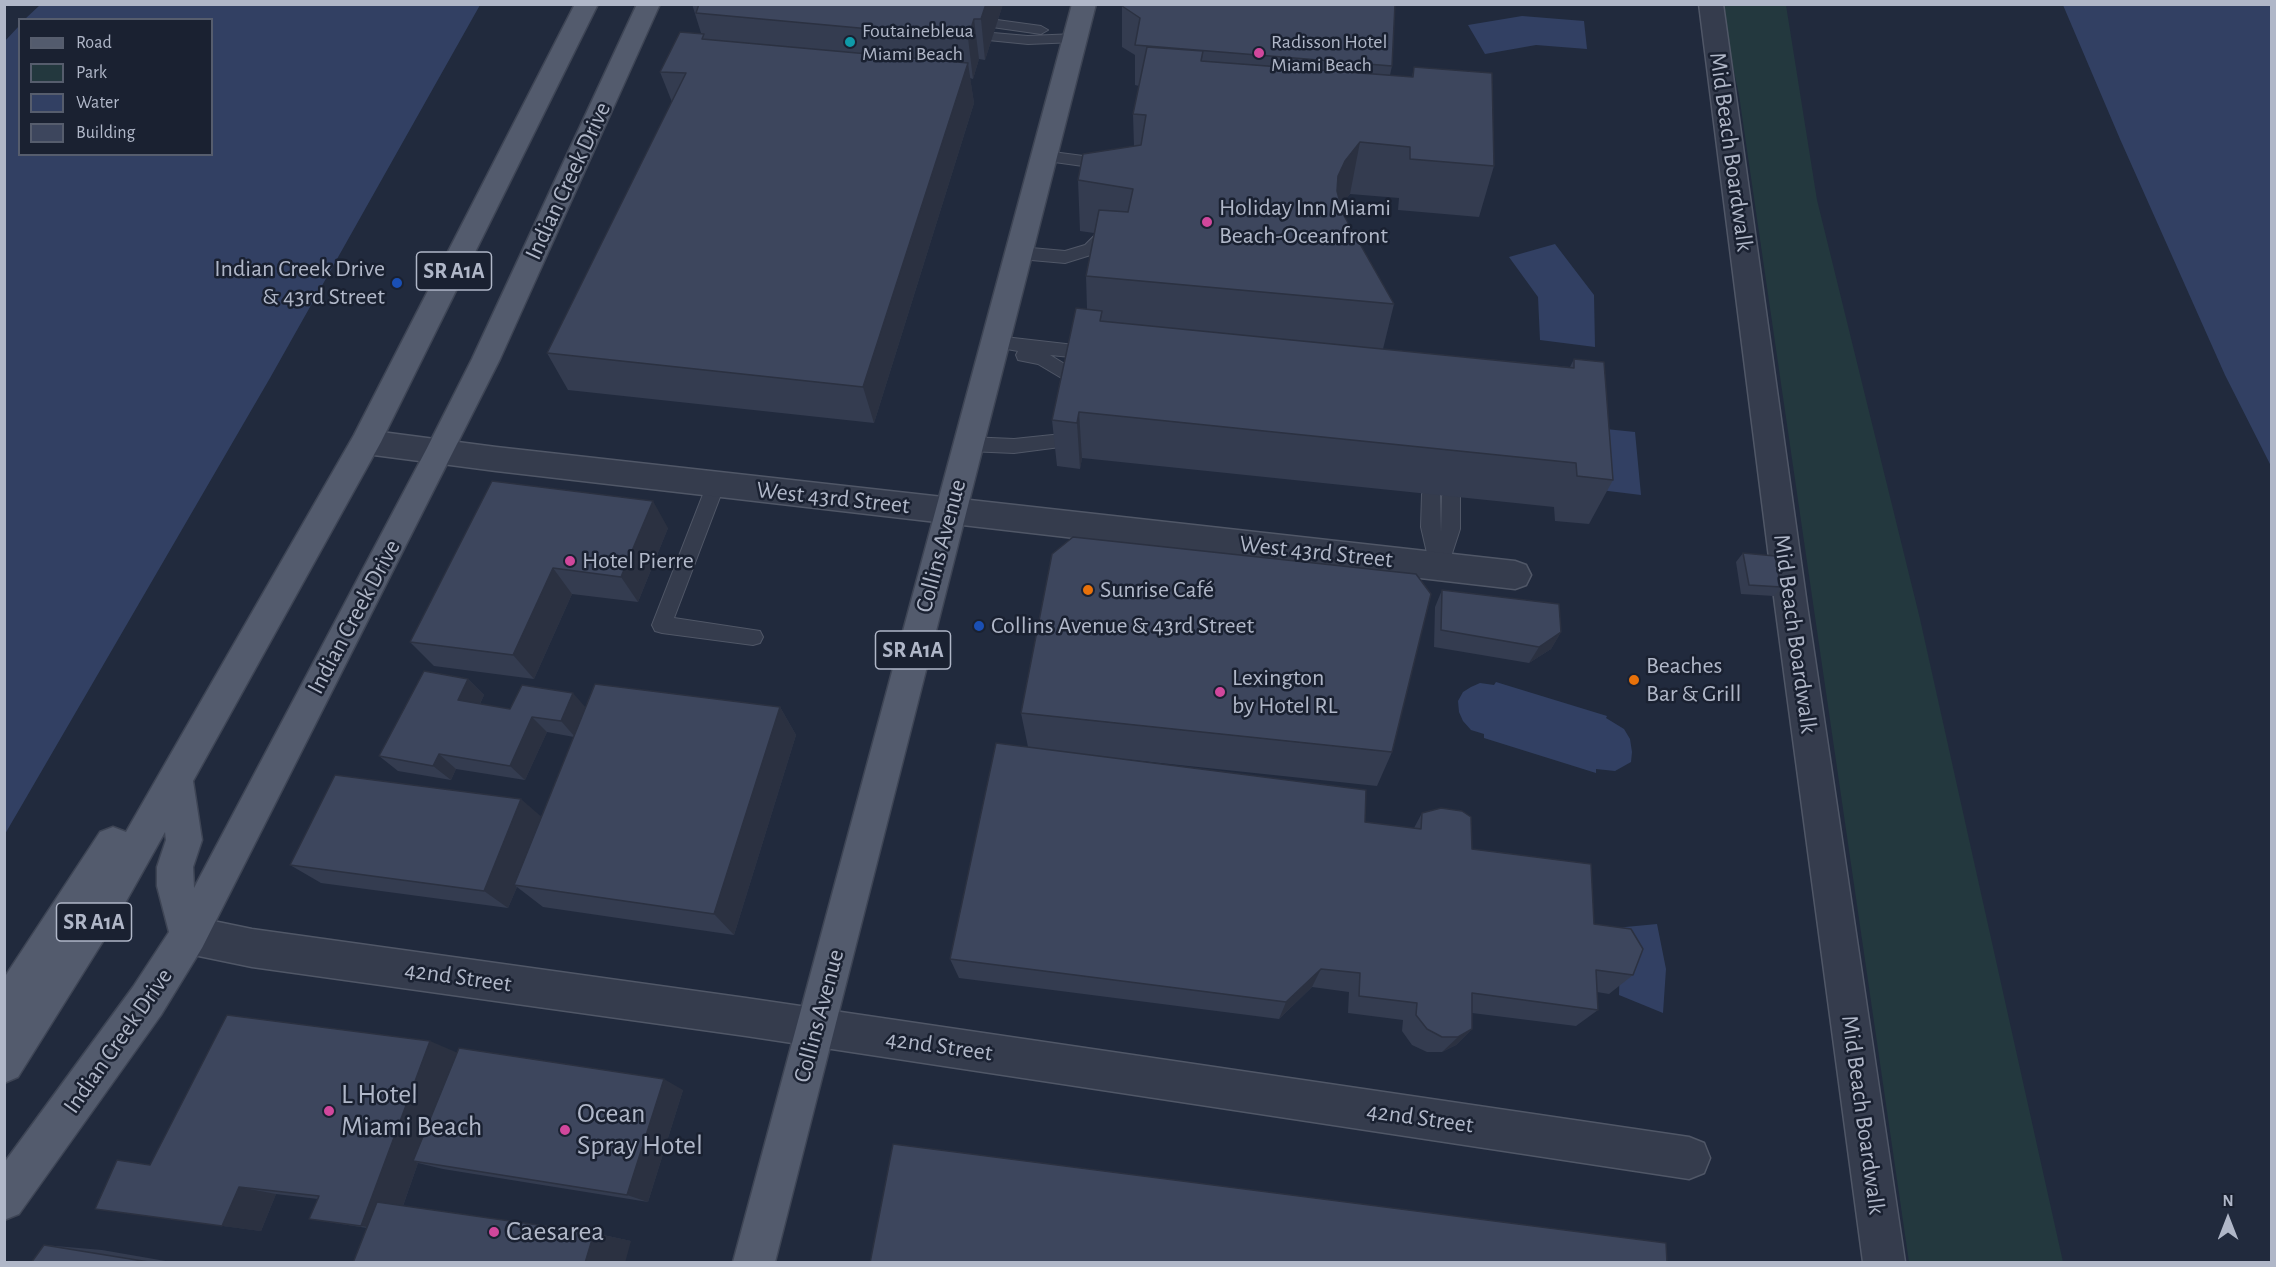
<!DOCTYPE html>
<html>
<head>
<meta charset="utf-8">
<style>
	body { margin:0 }
	#map { position:relative; width:2276px; height:1267px; overflow:hidden; background:#212a3d; font-family:"Alegreya Sans",sans-serif }
	canvas { display:block }
	.frame { position:absolute; inset:0; border:6px solid #b0b7c8; pointer-events:none }
	.legend { position:absolute; left:18px; top:18px; width:195px; height:138px; box-sizing:border-box; background:#1a2131; border:2px solid #565d6d; margin:0; padding:8px 10px; list-style:none; font-size:18px; color:#b0b7c8 }
	.legend li { display:flex; align-items:center; gap:12px; height:30px }
	.legend b { width:30px; border:2px solid #565d6d }
	.north { position:absolute; left:2198px; top:1189px; width:60px; height:60px; -webkit-text-stroke:4px #1a2131; paint-order:stroke; rotate:0deg; font-size:16px; font-weight:700; line-height:24px; text-align:center; color:#b0b7c8 }
	.north::after { content:''; display:block; margin:auto; width:21px; height:27px; background:#b0b7c8; clip-path:polygon(50% 0,100% 100%,50% 72%,0 100%) }
</style>
</head>
<body>
<div id="map">
<canvas width="2276" height="1267"></canvas>
<div class="frame"></div>
<ul class="legend">
<li><b style="height:8px;background:#535b6d"></b>Road</li>
<li><b style="height:16px;background:#23383e"></b>Park</li>
<li><b style="height:16px;background:#324063"></b>Water</li>
<li><b style="height:16px;background:#3d465d"></b>Building</li>
</ul>
<div class="north">N</div>
</div>
<script>
const ctx = document.querySelector('canvas').getContext('2d');
ctx.lineJoin = 'round';
function paint(path, color) {
  ctx.fillStyle = color;
  ctx.fill(path, 'evenodd');
}
function shape(rows) {
  const path = new Path2D();
  for (const r of rows) {
    path.moveTo(r[0], r[1]);
    for (let i = 2; i < r.length; i += 2) path.lineTo(r[i], r[i + 1]);
  }
  return path;
}
function trace(path, color, width, dash) {
  ctx.strokeStyle = color;
  ctx.lineWidth = width;
  ctx.lineCap = dash ? 'butt' : 'round';
  ctx.setLineDash(dash || []);
  ctx.stroke(path);
}
function write(font, color, halo, rows, align = 'center') {
  ctx.font = font + ' "Alegreya Sans",sans-serif';
  ctx.lineWidth = 5;
  ctx.setLineDash([]);
  ctx.textBaseline = 'middle';
  ctx.strokeStyle = halo;
  ctx.fillStyle = color;
  for (const [text, x, y, turn = 0] of rows) {
    ctx.save();
    ctx.translate(x, y);
    ctx.rotate((+turn || 0) * Math.PI / 180);
    ctx.textAlign = isNaN(turn) ? turn : align;
    if (halo) ctx.strokeText(text, 0, 0);
    ctx.fillText(text, 0, 0);
    ctx.restore();
  }
}
paint(shape([
	[1720,5,1786,5,1817,200,1920,619,2063,1262,1909,1262,1739,95]
]), '#23383e');
paint(shape([
	[40,5,480,5,270,378,5,834,5,41,19,26,20,154,212,154,212,20,25,19],
	[2063,5,2271,5,2271,466,2225,375,2120,139],
	[1522,16,1584,21,1587,49,1536,45,1485,54,1468,25],
	[1555,244,1594,295,1595,347,1540,340,1538,297,1509,257],
	[1596,428,1635,432,1641,495,1600,490],
	[1496,682,1607,716,1606,718,1624,729,1630,739,1632,752,1631,762,1615,771,1596,769,1596,773,1484,738,1484,734,1471,730,1463,721,1459,712,1458,701,1463,692,1471,687,1480,683,1494,685],
	[1657,924,1666,969,1663,1013,1619,995,1620,961,1615,928]
]), '#324063');
const lane = shape([
	[997,20,1041,26,1048,30,1041,34,992,27,990,24,997,20],
	[993,33,1028,36,1076,34,1083,38,1076,42,1028,44,988,40,986,37,988,34,993,33],
	[1045,151,1091,157,1105,163,1111,172,1103,177,1083,166,1040,160,1037,156,1040,152,1045,151],
	[1105,229,1111,231,1113,235,1097,253,1065,263,1020,259,1014,257,1012,253,1014,249,1020,247,1065,251,1085,245,1099,231,1105,229],
	[996,336,1092,347,1098,348,1100,353,1098,358,1092,359,1050,355,1081,374,1084,379,1081,384,1075,386,1038,364,1018,360,1016,355,1018,351,990,346,988,342,990,338,996,336],
	[1062,434,1068,436,1071,441,1068,446,1014,453,968,451,962,449,959,444,962,439,968,437,1014,439,1062,434],
	[716,477,722,479,725,484,674,618,760,631,763,637,760,643,753,645,662,633,655,631,652,625,707,484,710,479,716,477],
	[1431,487,1437,489,1440,494,1441,533,1442,496,1445,491,1451,489,1457,491,1460,496,1460,529,1448,566,1446,572,1439,574,1432,572,1430,566,1421,527,1422,494,1425,489,1431,487]
]);
const street = shape([
	[1699,4,1723,4,1807,605,1905,1262,1863,1262,1775,605,1699,4],
	[366,430,496,447,1515,561,1526,565,1531,575,1526,585,1515,589,496,471,366,454,355,450,351,442,355,434,366,430],
	[189,916,252,929,746,998,1689,1137,1704,1143,1710,1158,1704,1173,1689,1179,746,1036,252,967,189,954,176,948,170,935,176,922,189,916]
]);
const primary = shape([
	[575,4,598,4,381,442,193,781,202,840,193,867,194,888,426,450,472,359,637,4,660,4,500,359,202,948,161,1015,19,1214,4,1220,4,1163,133,987,169,932,157,886,157,867,166,840,165,832,110,930,18,1077,4,1083,4,978,100,832,113,827,126,832,354,435,575,4],
	[1072,4,1096,4,775,1262,733,1262,1072,4]
]);
trace(lane, '#505767', 2);
trace(street, '#505767', 3);
trace(primary, '#3e4555', 3);
paint(lane, '#353c4d');
paint(street, '#353c4d');
paint(primary, '#535b6d');
paint(shape([
	[692,4,1003,4,985,60,979,59,973,79,970,78,974,103,874,423,568,390,547,353,672,102,660,72,701,33],
	[1122,6,1392,66,1390,75,1412,77,1414,67,1494,166,1479,217,1398,210,1399,198,1350,194,1341,205,1343,214,1394,304,1383,349,1570,367,1574,359,1613,480,1589,524,1555,521,1554,507,1082,458,1080,469,1057,466,1052,420,1087,309,1086,276,1094,233,1080,231,1078,180,1134,146,1133,114,1139,86,1135,85,1135,55,1122,47],
	[492,481,668,528,638,602,572,594,534,679,434,666,410,642],
	[1743,553,1781,587,1774,596,1741,594,1736,562],
	[1442,590,1561,632,1551,649,1529,663,1434,647,1435,607],
	[468,679,484,695,480,704,510,709,586,708,780,707,796,735,734,935,543,907,517,887,508,908,321,883,290,865,541,817,574,737,547,732,525,780,456,769,451,780,398,771,379,756],
	[1021,713,1392,752,1377,786,1113,758,1365,822,1414,828,1422,813,1472,849,1594,924,1633,975,1609,994,1597,992,1598,1010,1576,1026,1472,1013,1472,1029,1456,1045,1442,1052,1427,1052,1412,1045,1402,1031,1403,1020,1348,1013,1349,992,1312,987,1279,1019,959,978,950,959,1028,747],
	[457,1053,683,1090,648,1202,443,1169,418,1163,403,1206,594,1233,631,1241,367,1228,309,1219,318,1199,276,1194,261,1231,95,1209,150,1165],
	[44,1245,102,1250,177,1263,31,1263]
]), '#343c50');
paint(shape([
	[986,4,1003,4,985,60,981,19],
	[974,19,979,59,973,79,968,38],
	[968,63,974,103,874,423,863,387],
	[1360,142,1350,194,1336,212,1338,176,1345,161],
	[1079,412,1082,458,1080,469,1077,423],
	[653,501,668,528,638,602,621,577],
	[553,568,572,594,534,679,513,655],
	[1561,632,1551,649,1529,663,1539,647],
	[468,679,484,695,474,716,458,700],
	[573,693,587,709,575,737,561,721],
	[780,707,796,735,734,935,714,914],
	[532,717,547,732,525,780,510,766],
	[439,754,456,769,451,780,433,766],
	[521,799,544,819,514,885,517,887,508,908,484,891],
	[1321,969,1312,987,1279,1019,1286,1002],
	[1472,1029,1456,1045,1442,1052,1458,1037],
	[430,1041,458,1053,413,1161,418,1163,394,1231,361,1226],
	[664,1079,683,1090,648,1202,627,1195],
	[239,1187,276,1194,261,1231,222,1226],
	[594,1233,631,1241,625,1263,585,1263]
]), '#2b3141');
const building = shape([
	[699,4,986,4,981,19,974,19,968,38,696,13,699,4],
	[1122,4,1395,4,1392,66,1135,45,1140,18,1122,6,1122,4],
	[680,32,704,34,702,39,968,63,863,387,547,353,686,73,660,72,680,32],
	[1147,47,1203,51,1201,61,1413,77,1414,67,1492,73,1494,166,1410,159,1410,147,1360,142,1345,161,1338,176,1337,191,1343,214,1394,304,1086,276,1099,210,1128,212,1133,189,1078,180,1083,154,1141,145,1146,115,1133,114,1147,47],
	[1076,308,1102,311,1100,321,1574,368,1574,359,1604,362,1613,480,1577,476,1576,463,1079,412,1077,423,1052,420,1076,308],
	[492,481,653,501,621,577,553,568,513,655,410,642,492,481],
	[1073,537,1416,574,1431,594,1392,752,1021,713,1052,554,1073,537],
	[1743,553,1775,556,1781,587,1749,585,1743,553],
	[1442,590,1559,604,1561,632,1539,647,1441,630,1442,590],
	[424,671,468,679,458,700,510,709,522,685,573,693,561,721,532,717,510,766,439,754,433,766,379,756,424,671],
	[595,684,780,707,714,914,514,885,595,684],
	[996,743,1366,790,1365,822,1421,829,1422,813,1441,808,1462,811,1471,817,1472,849,1591,864,1594,924,1631,929,1643,949,1633,975,1596,970,1598,1010,1472,993,1472,1029,1458,1037,1442,1037,1427,1029,1416,1015,1417,1003,1359,996,1360,973,1321,969,1286,1002,950,959,996,743],
	[335,775,521,799,484,891,290,865,335,775],
	[227,1015,430,1041,361,1226,309,1219,319,1196,239,1187,222,1226,95,1209,117,1160,150,1165,227,1015],
	[459,1048,664,1079,627,1195,413,1161,459,1048],
	[893,1144,1666,1243,1667,1263,870,1263,893,1144],
	[377,1202,594,1233,585,1263,353,1263,377,1202],
	[44,1245,155,1263,31,1263,44,1245]
]);
paint(building, '#3d465d');
trace(building, '#2b3141', 1.5);
for (const [x, y, r, color] of [
	[850,42,6,"#0f9aa8"],
	[1259,53,6,"#d1479c"],
	[1207,222,6,"#d1479c"],
	[397,283,6,"#1a4fb4"],
	[570,561,6,"#d1479c"],
	[1088,590,6,"#e8710a"],
	[979,626,6,"#1a4fb4"],
	[1634,680,6,"#e8710a"],
	[1220,692,6,"#d1479c"],
	[329,1111,6,"#d1479c"],
	[565,1130,6,"#d1479c"],
	[494,1232,6,"#d1479c"]
]) {
  const dot = new Path2D();
  dot.arc(x, y, r, 0, 2 * Math.PI);
  ctx.fillStyle = color;
  ctx.fill(dot);
  trace(dot, '#1a2131', 2);
}
write('20px', '#b0b7c8', '#1a2131', [
	["Foutainebleua",862,31],
	["Miami Beach",862,54],
	["Radisson Hotel",1271,42],
	["Miami Beach",1271,65]
], 'left');
for (const [x, y, w] of [
	[454,271,75],
	[913,650,75],
	[94,922,75]
]) {
  const box = new Path2D();
  box.roundRect(x - w / 2, y - 19, w, 38, 4.5);
  ctx.fillStyle = '#1a2131';
  ctx.fill(box);
  trace(box, '#b0b7c8', 1.5);
}
write('bold 22px', '#b0b7c8', null, [
	["SR A1A",454,271],
	["SR A1A",913,650],
	["SR A1A",94,922]
]);
write('24px', '#b0b7c8', '#1a2131', [
	["Mid Beach Boardwalk",1731,152,82],
	["Indian Creek Drive",568,181,-65],
	["West 43rd Street",833,498,6],
	["Collins Avenue",941,546,-75],
	["West 43rd Street",1316,552,6],
	["Indian Creek Drive",354,617,-62],
	["Mid Beach Boardwalk",1795,634,82],
	["42nd Street",458,977,8],
	["Collins Avenue",819,1016,-75],
	["Indian Creek Drive",118,1041,-55],
	["42nd Street",939,1046,8],
	["Mid Beach Boardwalk",1863,1115,82],
	["42nd Street",1420,1118,8]
]);
write('24px', '#b0b7c8', '#1a2131', [
	["Holiday Inn Miami",1219,208],
	["Beach-Oceanfront",1219,236],
	["Indian Creek Drive",385,269,"right"],
	["& 43rd Street",385,297,"right"],
	["Hotel Pierre",582,561],
	["Sunrise Café",1100,590],
	["Collins Avenue & 43rd Street",991,626],
	["Beaches",1646,666],
	["Bar & Grill",1646,694],
	["Lexington",1232,678],
	["by Hotel RL",1232,706]
], 'left');
write('28px', '#b0b7c8', '#1a2131', [
	["L Hotel",341,1095],
	["Miami Beach",341,1127],
	["Ocean",577,1114],
	["Spray Hotel",577,1146],
	["Caesarea",506,1232]
], 'left');
</script>
</body>
</html>
